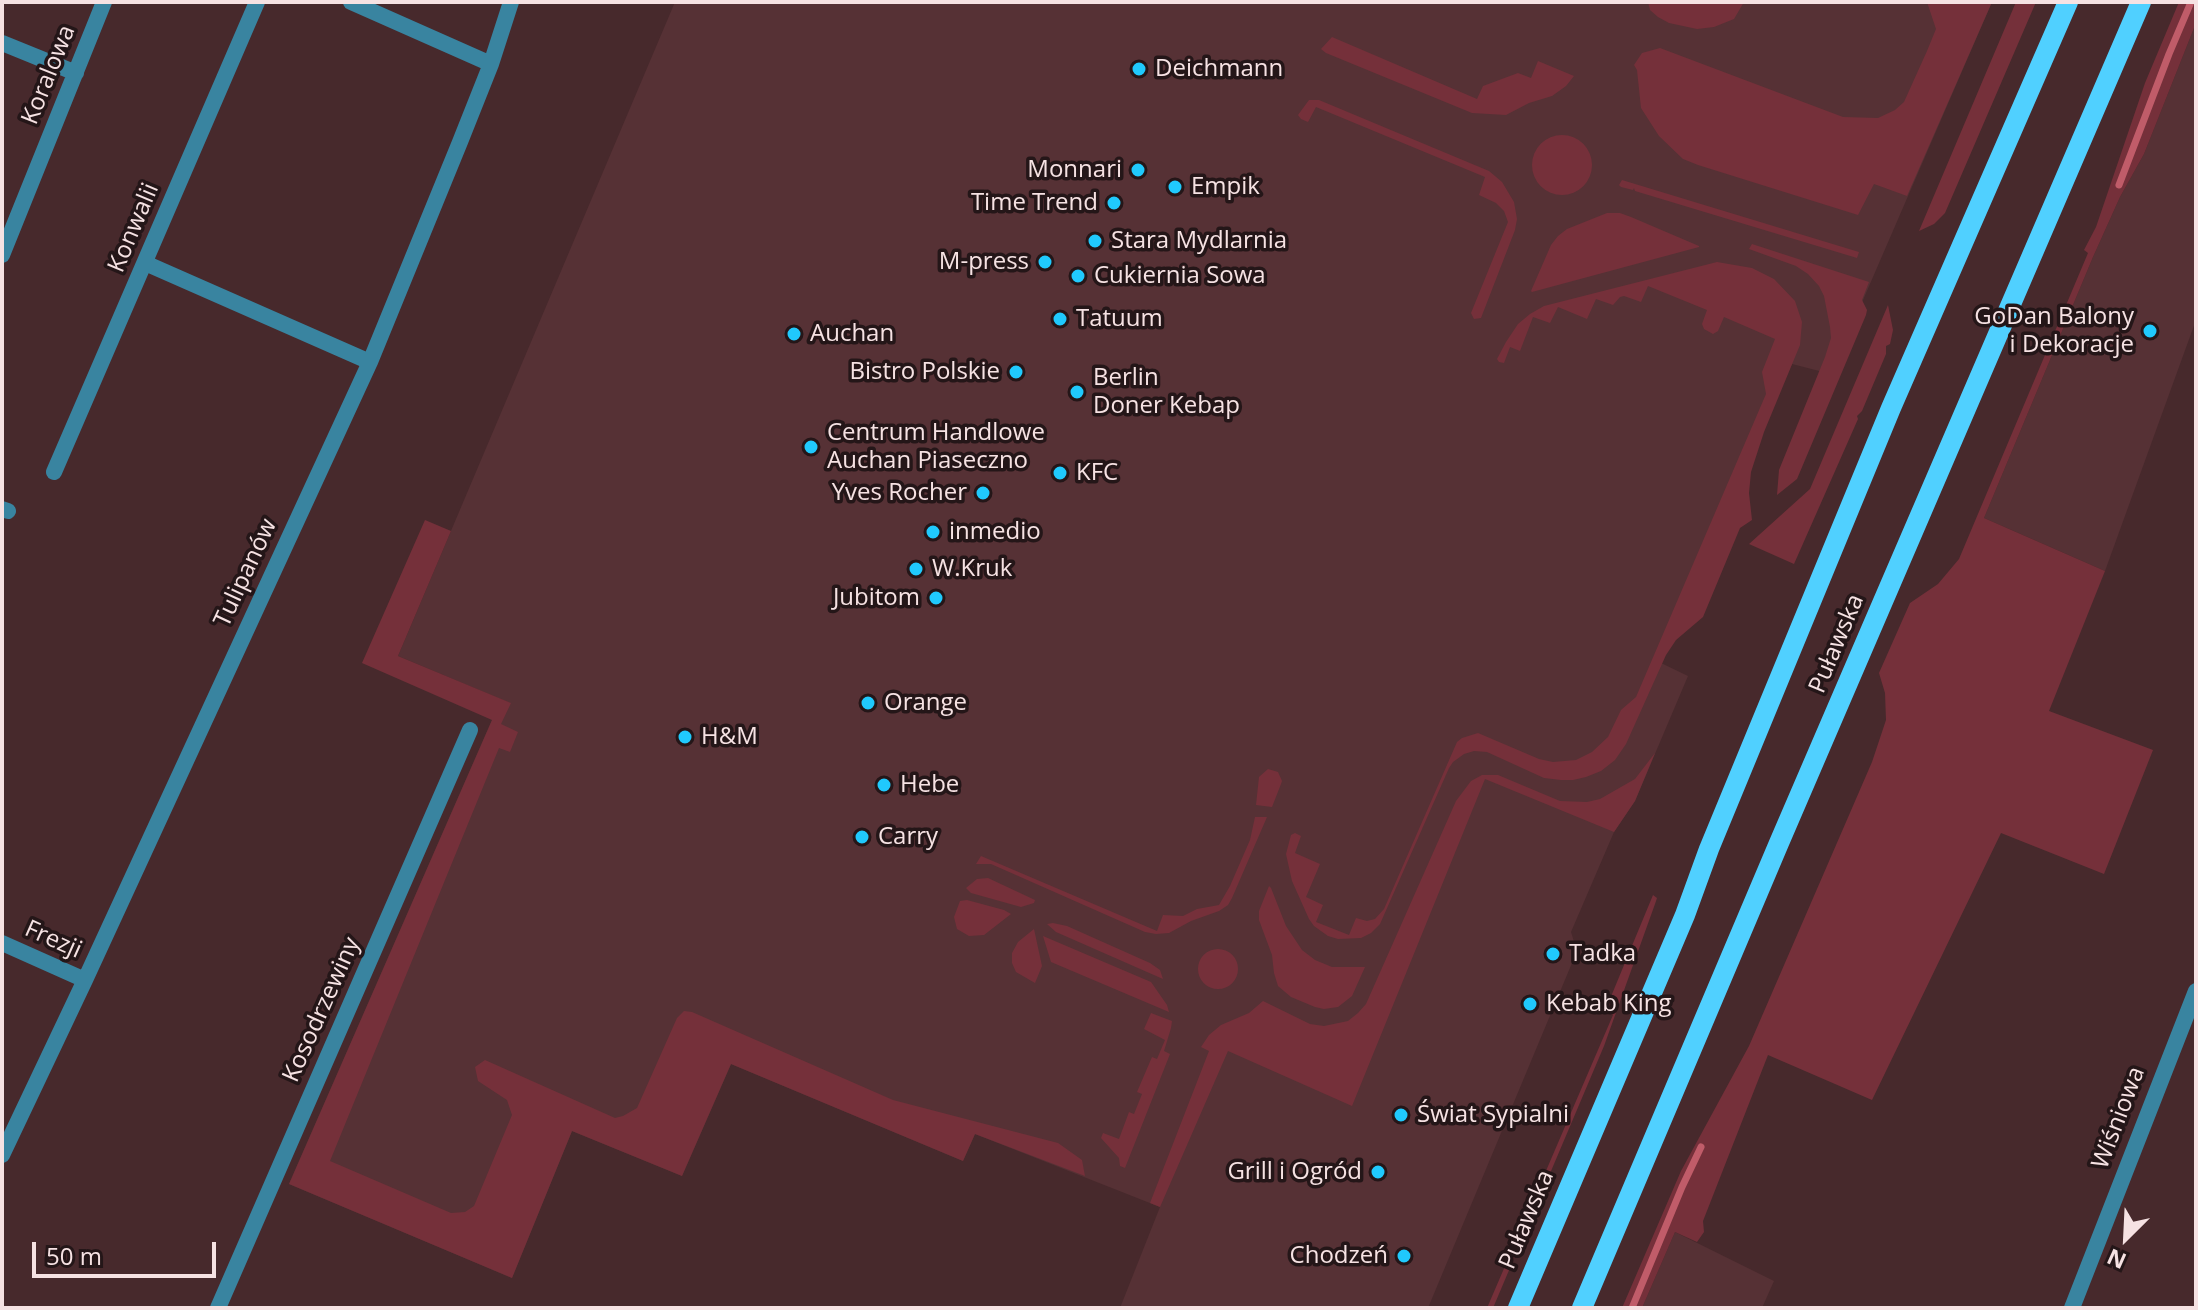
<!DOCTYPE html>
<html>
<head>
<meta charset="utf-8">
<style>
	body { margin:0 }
	#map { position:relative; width:2198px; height:1310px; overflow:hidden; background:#47292c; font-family:"Open Sans",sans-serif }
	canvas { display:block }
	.frame { position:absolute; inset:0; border:4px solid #f6e2e3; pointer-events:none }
	.north { position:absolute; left:2086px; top:1198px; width:80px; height:80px; -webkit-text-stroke:6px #241618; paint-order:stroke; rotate:204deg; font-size:22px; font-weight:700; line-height:32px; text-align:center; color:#f6e2e3 }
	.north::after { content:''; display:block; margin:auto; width:28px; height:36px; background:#f6e2e3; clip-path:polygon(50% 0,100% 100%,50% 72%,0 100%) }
	.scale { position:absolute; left:32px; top:1242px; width:184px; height:36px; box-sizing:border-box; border:4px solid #f6e2e3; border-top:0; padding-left:10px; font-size:24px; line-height:28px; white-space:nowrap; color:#f6e2e3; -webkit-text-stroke:6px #241618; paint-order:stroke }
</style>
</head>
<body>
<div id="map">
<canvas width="2198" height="1310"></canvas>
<div class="frame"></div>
<div class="north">N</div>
<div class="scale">50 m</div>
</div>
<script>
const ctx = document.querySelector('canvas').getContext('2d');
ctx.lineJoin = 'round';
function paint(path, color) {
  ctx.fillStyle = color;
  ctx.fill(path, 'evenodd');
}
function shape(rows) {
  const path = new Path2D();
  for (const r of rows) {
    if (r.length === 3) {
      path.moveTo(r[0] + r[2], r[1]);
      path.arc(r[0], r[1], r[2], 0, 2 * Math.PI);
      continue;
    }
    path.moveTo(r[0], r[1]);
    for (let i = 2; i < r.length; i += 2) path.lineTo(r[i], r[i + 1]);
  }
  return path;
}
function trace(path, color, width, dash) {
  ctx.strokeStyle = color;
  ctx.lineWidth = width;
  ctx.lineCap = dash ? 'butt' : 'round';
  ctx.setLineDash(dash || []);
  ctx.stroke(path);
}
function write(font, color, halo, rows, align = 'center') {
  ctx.font = font + ' "Open Sans",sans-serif';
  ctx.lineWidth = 7;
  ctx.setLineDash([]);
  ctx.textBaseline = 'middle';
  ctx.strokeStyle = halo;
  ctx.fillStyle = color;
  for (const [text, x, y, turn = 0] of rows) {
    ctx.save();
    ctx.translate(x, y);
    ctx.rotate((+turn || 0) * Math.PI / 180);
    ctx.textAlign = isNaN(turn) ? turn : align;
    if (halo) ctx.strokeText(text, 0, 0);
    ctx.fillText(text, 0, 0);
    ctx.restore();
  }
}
paint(shape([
	[675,2,1992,2,1831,374,1792,364,1661,663,1688,676,1635,801,1614,832,1571,932,1577,951,1428,1308,1120,1308,1160,1207,975,1134,963,1161,731,1064,682,1176,572,1131,512,1278,289,1184,492,720,510,703,398,656],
	[2196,23,2196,320,2105,571,1984,518,2093,257,2120,197,2144,154],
	[1675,1232,1774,1281,1762,1308,1642,1308]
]), '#563135');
paint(shape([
	[1648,2,1744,2,1734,19,1714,27,1697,29,1669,23,1658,17,1650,10],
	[1927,2,1992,2,1907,196,1874,184,1858,215,1698,165,1683,159,1659,136,1641,108,1637,70,1634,65,1642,53,1660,48,1843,117,1878,118,1895,110,1904,102,1927,51,1936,29],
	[2016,2,2036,2,1945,213,1934,224,1919,231],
	[2179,2,2196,2,2196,23,2144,154,2120,197,2093,257,1984,518,2105,571,2049,711,2153,750,2104,874,2001,833,1872,1100,1768,1055,1703,1221,1704,1232,1697,1242,1675,1232,1642,1308,1622,1308,1681,1171,1749,1046,1872,762,1886,720,1885,693,1879,673,1910,603,1938,584,1959,559,2088,253,2084,250,2096,227,2145,83],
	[1332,37,1477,99,1483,86,1518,73,1531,78,1538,61,1574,76,1566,86,1552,96,1529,103,1506,115,1472,113,1326,53,1321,49],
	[1309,100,1319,100,1489,171,1502,182,1514,202,1517,219,1515,230,1481,318,1474,319,1471,313,1508,222,1504,211,1496,203,1479,195,1485,177,1316,107,1308,122,1301,119,1298,115],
	[1562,165,30],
	[1622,180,1859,252,1857,258,1635,191,1634,188,1633,190,1621,187,1619,185],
	[1607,213,1620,213,1631,217,1699,246,1699,247,1532,292,1531,291,1551,245,1558,236,1567,229],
	[1752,244,1869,282,1862,300,1867,310,1866,315,1797,479,1777,495,1779,470,1825,357,1831,338,1830,327,1824,296,1819,286,1808,274,1796,266,1749,249],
	[1717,262,1752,268,1774,279,1795,301,1802,322,1800,345,1764,432,1751,472,1749,493,1752,520,1740,528,1703,617,1676,640,1666,655,1626,744,1615,760,1601,771,1586,777,1573,780,1561,780,1544,778,1487,752,1474,751,1464,754,1453,762,1449,768,1380,924,1371,933,1361,938,1338,939,1328,936,1314,926,1309,919,1292,881,1286,854,1291,835,1295,833,1301,836,1295,853,1320,864,1306,897,1323,905,1316,922,1349,935,1356,918,1367,921,1375,919,1384,909,1457,742,1462,738,1478,733,1539,759,1553,762,1576,760,1592,752,1608,737,1621,710,1636,697,1766,394,1762,372,1775,339,1724,317,1718,331,1713,334,1704,329,1702,324,1707,310,1648,286,1641,302,1624,296,1620,297,1613,305,1596,299,1587,319,1558,307,1550,323,1533,317,1520,351,1510,347,1504,363,1499,362,1497,359,1506,342,1518,324,1530,314,1544,306],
	[1888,305,1893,330,1890,344,1886,346,1886,354,1862,411,1857,416,1858,419,1794,564,1749,544,1810,489],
	[425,520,451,531,398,656,511,703,501,724,518,732,510,752,499,748,330,1161,451,1213,465,1212,474,1206,512,1115,507,1100,478,1081,475,1067,485,1060,615,1118,623,1116,637,1108,677,1018,684,1011,692,1012,893,1100,1058,1143,1082,1160,1085,1176,975,1134,963,1161,731,1064,682,1176,572,1131,512,1278,289,1184,492,720,362,663],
	[1655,753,1635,801,1614,832,1485,779,1352,1106,1228,1051,1160,1207,1150,1203,1209,1051,1201,1047,1209,1035,1221,1025,1249,1013,1263,1001,1310,1024,1324,1026,1348,1021,1358,1013,1366,1004,1456,801,1471,781,1482,775,1498,775,1560,801,1587,802,1600,799,1635,779],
	[1268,769,1278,772,1282,781,1281,784,1272,807,1256,805,1259,777],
	[1255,817,1267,817,1232,898,1228,905,1219,911,1191,921,1169,933,1156,934,1145,932,991,864,976,864,981,856,1157,931,1163,915,1183,916,1197,909,1219,905,1230,886,1250,840],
	[988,878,1035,900,1034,903,1021,907,971,893,966,888,977,879],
	[1269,886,1271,888,1286,926,1302,950,1315,960,1332,967,1365,967,1352,996,1338,1007,1324,1009,1315,1007,1291,997,1278,986,1274,973,1272,955,1259,920,1259,911],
	[1653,895,1657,898,1655,904,1604,1046,1493,1308,1487,1308,1613,1015,1605,1011],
	[967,900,1004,910,1011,914,984,935,969,936,957,929,954,917,960,901],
	[1053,923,1067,926,1150,963,1160,970,1163,979,1056,932,1047,924],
	[1034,929,1042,966,1035,983,1016,972,1012,963,1012,953,1018,942],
	[1043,936,1151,982,1167,1005,1169,1012,1051,962],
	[1218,969,20],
	[1151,1013,1172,1021,1171,1028,1164,1051,1170,1054,1125,1168,1120,1166,1119,1158,1101,1138,1103,1133,1119,1139,1129,1112,1134,1114,1142,1094,1137,1092,1152,1057,1157,1059,1165,1040,1144,1029]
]), '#75303a');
trace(shape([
	[2119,185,2169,54,2191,2],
	[1632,1308,1682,1187,1701,1147]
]), '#c05c69', 7);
trace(shape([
	[351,2,491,64],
	[2,43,76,73],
	[2,255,104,2],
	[145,263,370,362],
	[54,472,257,2],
	[2,509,8,511],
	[2,943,85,980],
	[2,1155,85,980,370,362,460,142,491,64,511,2],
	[218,1308,470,730],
	[2072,1308,2196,991]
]), '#3984a0', 16);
trace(shape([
	[1518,1308,1685,915,1709,849,1891,408,2068,2],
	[1582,1308,1779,843,2141,2]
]), '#50d0ff', 20);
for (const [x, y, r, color] of [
	[1139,69,8,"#20c9fd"],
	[1138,170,8,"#20c9fd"],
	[1175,187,8,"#20c9fd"],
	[1114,203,8,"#20c9fd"],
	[1095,241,8,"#20c9fd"],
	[1045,262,8,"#20c9fd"],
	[1078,276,8,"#20c9fd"],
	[1060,319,8,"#20c9fd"],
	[2150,331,8,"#20c9fd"],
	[794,334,8,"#20c9fd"],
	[1016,372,8,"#20c9fd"],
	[1077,392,8,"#20c9fd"],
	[811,447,8,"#20c9fd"],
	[1060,473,8,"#20c9fd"],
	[983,493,8,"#20c9fd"],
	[933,532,8,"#20c9fd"],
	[916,569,8,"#20c9fd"],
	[936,598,8,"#20c9fd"],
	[868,703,8,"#20c9fd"],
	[685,737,8,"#20c9fd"],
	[884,785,8,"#20c9fd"],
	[862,837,8,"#20c9fd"],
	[1553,954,8,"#20c9fd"],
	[1530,1004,8,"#20c9fd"],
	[1401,1115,8,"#20c9fd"],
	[1378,1172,8,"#20c9fd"],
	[1404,1256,8,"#20c9fd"]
]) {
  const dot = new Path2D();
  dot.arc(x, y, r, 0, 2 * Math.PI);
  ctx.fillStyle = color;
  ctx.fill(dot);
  trace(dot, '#241618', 3);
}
write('24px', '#f6e2e3', '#241618', [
	["Deichmann",1155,69],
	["Monnari",1122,170,"right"],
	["Empik",1191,187],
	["Time Trend",1098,203,"right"],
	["Stara Mydlarnia",1111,241],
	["M-press",1029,262,"right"],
	["Cukiernia Sowa",1094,276],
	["GoDan Balony",2134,317,"right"],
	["i Dekoracje",2134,345,"right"],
	["Tatuum",1076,319],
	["Auchan",810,334],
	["Bistro Polskie",1000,372,"right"],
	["Berlin",1093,378],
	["Doner Kebap",1093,406],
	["Centrum Handlowe",827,433],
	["Auchan Piaseczno",827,461],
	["KFC",1076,473],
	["Yves Rocher",967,493,"right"],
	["inmedio",949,532],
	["W.Kruk",932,569],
	["Jubitom",920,598,"right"],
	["Orange",884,703],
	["H&M",701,737],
	["Hebe",900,785],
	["Carry",878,837],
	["Tadka",1569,954],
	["Kebab King",1546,1004],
	["Świat Sypialni",1417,1115],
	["Grill i Ogród",1362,1172,"right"],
	["Chodzeń",1388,1256,"right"]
], 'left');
write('24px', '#f6e2e3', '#241618', [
	["Koralowa",49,75,-68],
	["Konwalii",134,228,-67],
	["Tulipanów",246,573,-65],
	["Puławska",1837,644,-67],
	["Frezji",53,940,24],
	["Kosodrzewiny",322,1010,-66],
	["Wiśniowa",2119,1118,-69],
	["Puławska",1527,1220,-67]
]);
</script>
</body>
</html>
